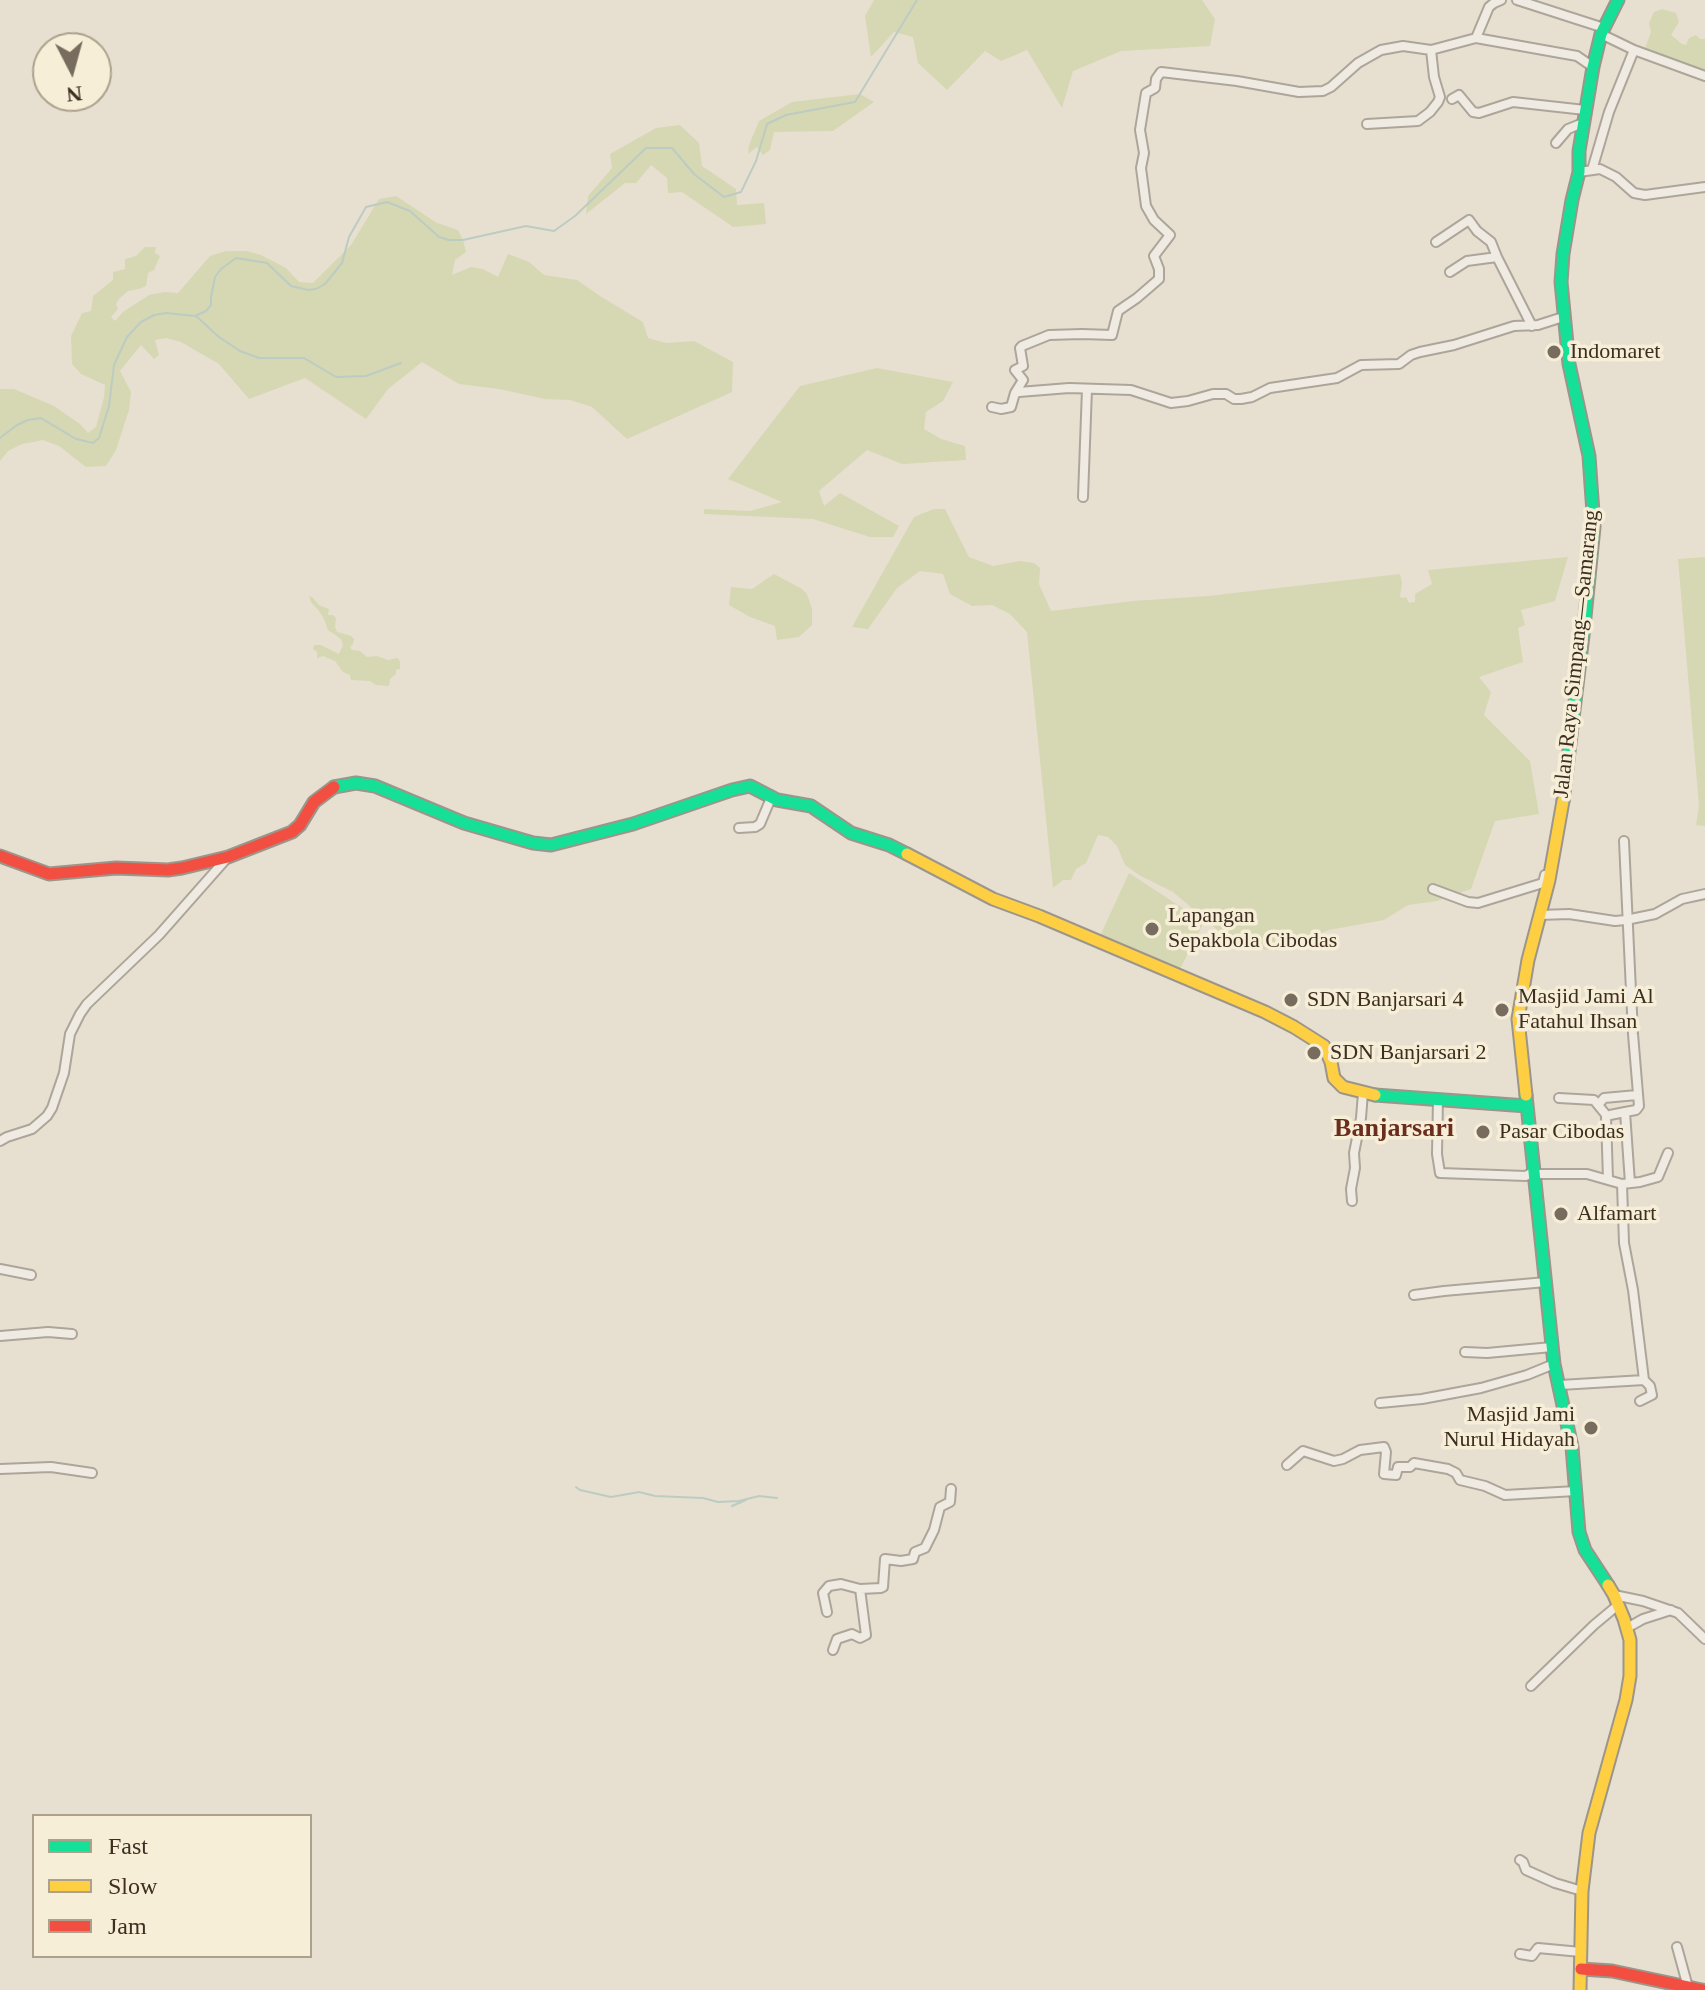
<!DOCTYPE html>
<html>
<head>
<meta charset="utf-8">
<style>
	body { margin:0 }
	#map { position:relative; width:1705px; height:1990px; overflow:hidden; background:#e7e0d1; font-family:"Times New Roman",serif }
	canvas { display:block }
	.legend { position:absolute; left:32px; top:1814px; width:280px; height:144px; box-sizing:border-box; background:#f7eed8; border:2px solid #ada18e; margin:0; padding:10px 14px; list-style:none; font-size:24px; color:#3d2e20 }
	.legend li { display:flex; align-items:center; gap:16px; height:40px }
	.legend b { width:40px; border:2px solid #ada18e }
	.north { position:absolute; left:32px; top:32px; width:80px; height:80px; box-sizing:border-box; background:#f7eed8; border:2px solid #ada18e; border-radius:50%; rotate:174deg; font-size:22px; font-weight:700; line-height:32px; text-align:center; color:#3d2e20 }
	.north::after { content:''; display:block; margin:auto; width:28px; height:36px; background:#786c5e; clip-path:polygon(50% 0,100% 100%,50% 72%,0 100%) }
</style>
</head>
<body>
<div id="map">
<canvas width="1705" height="1990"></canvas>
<ul class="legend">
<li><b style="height:10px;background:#16e098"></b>Fast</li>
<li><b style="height:10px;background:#ffcf43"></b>Slow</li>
<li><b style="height:10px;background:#f24e42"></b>Jam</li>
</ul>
<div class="north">N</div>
</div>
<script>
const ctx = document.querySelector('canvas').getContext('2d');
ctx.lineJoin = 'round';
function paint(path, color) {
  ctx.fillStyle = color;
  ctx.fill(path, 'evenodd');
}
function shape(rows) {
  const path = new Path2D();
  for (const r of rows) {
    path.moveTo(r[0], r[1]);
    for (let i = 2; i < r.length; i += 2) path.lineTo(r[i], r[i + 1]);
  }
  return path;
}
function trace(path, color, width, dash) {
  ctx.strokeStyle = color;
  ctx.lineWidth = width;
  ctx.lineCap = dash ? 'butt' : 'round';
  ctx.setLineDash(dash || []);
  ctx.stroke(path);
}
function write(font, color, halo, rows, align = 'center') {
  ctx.font = font + ' "Times New Roman",serif';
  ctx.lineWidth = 7;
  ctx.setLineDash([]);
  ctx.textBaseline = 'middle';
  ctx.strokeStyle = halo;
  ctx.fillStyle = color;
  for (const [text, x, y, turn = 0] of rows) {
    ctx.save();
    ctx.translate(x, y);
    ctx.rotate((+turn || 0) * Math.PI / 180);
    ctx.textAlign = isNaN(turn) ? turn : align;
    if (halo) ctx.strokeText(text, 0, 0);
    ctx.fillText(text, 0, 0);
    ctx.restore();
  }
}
paint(shape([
	[874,0,1202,0,1215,19,1210,46,1121,51,1073,71,1062,108,1027,50,1001,61,985,51,947,90,918,63,913,37,894,32,871,57,865,16],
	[1662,9,1676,13,1679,22,1671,35,1682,44,1686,45,1689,38,1696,35,1700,39,1705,39,1705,73,1644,51,1651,32,1649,23,1654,12],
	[860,94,874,102,833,131,774,132,770,150,763,155,757,147,748,154,749,145,759,121,792,102],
	[680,125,699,143,702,166,736,189,737,205,764,203,766,224,733,227,682,192,668,193,667,178,651,165,636,183,625,183,586,214,588,196,612,168,610,154,656,128],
	[396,196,437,223,458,230,463,240,466,252,455,260,452,275,471,267,483,269,498,277,508,254,529,262,544,275,577,280,600,296,643,322,648,338,666,343,694,341,733,362,732,392,627,439,592,407,570,400,545,399,499,389,459,384,422,362,388,389,366,419,305,378,249,399,219,364,181,342,166,338,155,340,159,355,154,359,141,345,120,371,131,392,129,410,116,450,106,466,86,467,59,446,43,440,22,444,8,451,0,461,0,389,14,389,54,406,80,424,88,433,96,427,104,397,105,385,81,374,72,364,71,336,82,313,91,311,93,296,113,280,113,272,125,269,125,259,136,256,145,247,156,247,155,253,160,256,154,270,148,273,146,286,139,289,128,291,119,299,116,304,118,309,111,317,115,321,123,312,149,295,165,292,178,293,210,256,226,251,247,251,261,255,286,268,299,282,313,283,351,245,379,199],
	[877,368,953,382,943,401,926,412,924,429,941,439,965,446,966,460,902,464,867,450,819,491,824,506,840,493,899,526,893,537,870,537,813,519,704,514,704,509,750,511,782,502,728,479,800,386],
	[934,509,945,509,969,557,993,566,1019,561,1034,563,1040,568,1039,584,1051,611,1133,601,1208,596,1400,574,1402,583,1400,597,1403,598,1406,597,1409,603,1415,602,1415,594,1432,584,1428,570,1568,557,1555,601,1521,610,1525,625,1518,628,1523,662,1479,677,1491,692,1484,715,1530,761,1539,814,1495,821,1471,889,1437,901,1408,905,1384,920,1329,930,1276,951,1248,947,1242,949,1241,946,1235,945,1173,892,1139,875,1125,865,1117,846,1108,837,1098,835,1086,863,1076,869,1071,880,1063,880,1053,888,1027,632,1010,614,992,605,972,606,950,594,943,574,920,571,897,588,868,629,852,627,914,517],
	[1705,557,1705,826,1696,825,1699,806,1678,559],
	[774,574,802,589,807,594,812,609,812,625,799,637,777,640,775,626,750,617,729,605,731,587,752,589],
	[309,596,312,597,319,605,329,609,328,615,333,615,336,618,335,627,337,632,351,636,354,639,353,644,350,647,352,650,360,651,367,657,377,656,388,660,397,658,400,661,400,669,396,670,396,674,390,679,389,686,376,685,370,681,351,680,350,675,343,672,335,661,323,656,317,658,317,652,313,649,314,645,321,645,339,654,343,645,341,639,328,630,324,619,319,611,311,602],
	[1129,873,1204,922,1179,971,1100,936]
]), '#d6d7b3');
trace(shape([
	[196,316,219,337,240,351,259,358,304,358,336,377,366,376,401,363],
	[0,438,17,425,28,420,41,418,76,439,93,443,99,438,109,406,114,365,127,337,141,322,154,315,166,313,195,316,206,311,211,305,211,297,215,277,221,269,236,258,267,263,291,286,308,290,316,289,325,284,342,263,349,237,366,207,387,202,410,211,439,237,449,240,463,240,526,226,554,231,575,216,646,148,672,148,694,174,724,197,741,192,756,161,767,124,786,115,855,102,917,0],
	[576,1487,580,1490,611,1497,639,1492,655,1496,703,1498,718,1502,739,1501,759,1496,777,1498],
	[732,1506,746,1500]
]), '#bcccc2', 2);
const street = shape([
	[1517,0,1604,28],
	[1601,34,1634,50,1705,76],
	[1476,38,1577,56,1593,67],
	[1452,99,1459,95,1473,112,1479,113,1513,102,1585,110],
	[1367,124,1418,121,1430,112,1438,102,1440,97,1434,77,1431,50],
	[1556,143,1568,129,1583,123],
	[1592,170,1609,112,1634,50],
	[1579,172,1600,169,1616,177,1634,193,1645,195,1705,187],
	[1436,242,1469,220,1477,231,1491,242,1497,257],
	[1450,272,1467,261,1497,257,1532,326],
	[1015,393,1023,380,1015,370,1023,366,1020,348,1022,346,1049,335,1082,334,1112,335,1118,311,1137,298,1159,279,1159,269,1154,256,1170,235,1154,220,1146,206,1141,168,1144,153,1140,130,1146,93,1155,88,1156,79,1161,72,1237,81,1299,92,1323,91,1331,87,1358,63,1381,50,1403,46,1431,50,1476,38,1489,7,1494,3,1501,0],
	[992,407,1001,409,1011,407,1015,393,1019,392,1069,388,1131,390,1171,403,1188,401,1213,394,1226,394,1234,399,1241,399,1252,397,1270,388,1337,378,1361,365,1399,364,1411,355,1420,352,1454,345,1514,326,1538,325,1563,317],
	[1083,497,1087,389],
	[739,828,755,827,760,824,771,798],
	[1624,841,1633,1034,1639,1106,1636,1110,1625,1112,1630,1183],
	[1433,889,1468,902,1478,903,1543,883,1545,875],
	[1539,915,1569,914,1615,921,1626,920,1655,914,1682,899,1705,894],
	[1559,1098,1594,1100,1607,1116],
	[1438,1099,1437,1154,1440,1173,1526,1176,1535,1170],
	[1599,1104,1604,1098,1637,1095],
	[0,1141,7,1137,32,1129,47,1116,52,1108,64,1073,70,1034,80,1014,87,1004,159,935,227,858],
	[1535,1174,1587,1174,1622,1184,1640,1182,1658,1177,1668,1153],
	[1608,1179,1606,1117,1610,1115,1625,1112],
	[1352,1201,1351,1189,1355,1168,1354,1153,1361,1118,1363,1093],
	[0,1269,31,1275],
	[1414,1295,1444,1291,1546,1282],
	[0,1336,48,1332,72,1334],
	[1465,1352,1487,1353,1552,1347],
	[1560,1385,1644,1380,1633,1290,1624,1243,1622,1184],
	[1640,1401,1652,1395,1650,1386,1644,1380],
	[1380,1403,1422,1399,1481,1388,1527,1375,1554,1364],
	[1287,1465,1303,1451,1334,1461,1343,1459,1360,1450,1384,1447,1386,1452,1384,1474,1396,1475,1398,1467,1410,1467,1414,1463,1448,1469,1456,1473,1460,1480,1485,1486,1505,1495,1576,1491],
	[0,1469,51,1467,92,1473],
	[1614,1595,1643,1601,1678,1613,1705,1639],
	[827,1612,823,1593,829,1586,841,1584,860,1589,881,1588,883,1587,885,1559,901,1561,913,1559,915,1552,925,1548,934,1530,940,1507,950,1502,951,1489],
	[1627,1628,1643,1619,1671,1610],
	[833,1650,837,1639,852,1634,860,1638,866,1635,860,1589],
	[1531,1686,1594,1625,1618,1605],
	[1520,1860,1523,1862,1526,1870,1555,1883,1582,1891],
	[1677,1947,1688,1987],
	[1520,1954,1532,1956,1538,1948,1581,1952]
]);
const fast = shape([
	[334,787,356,783,375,786,464,823,533,843,551,845,633,824,732,790,750,786,777,800,811,806,851,833,889,845,907,854],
	[1563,801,1584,627,1594,527,1589,456,1569,364,1561,282,1563,254,1572,200,1579,172,1579,151,1593,67,1601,34,1618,0],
	[1375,1095,1527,1106],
	[1526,1095,1554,1364,1572,1447,1579,1532,1585,1550,1608,1585]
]);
const slow = shape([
	[907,854,993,899,1039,916,1265,1012,1294,1027,1324,1046,1331,1062,1334,1078,1343,1087,1375,1095],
	[1526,1095,1518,1019,1528,960,1549,880,1563,801],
	[1580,1990,1582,1891,1589,1833,1626,1700,1630,1676,1630,1640,1624,1619,1614,1595,1608,1585]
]);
const jam = shape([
	[0,856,49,874,116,868,168,870,182,868,228,857,292,832,300,825,314,802,334,787],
	[1581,1969,1612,1971,1702,1990]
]);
trace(street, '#ada599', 12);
trace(fast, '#9c958a', 15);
trace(slow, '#9c958a', 15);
trace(jam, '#9c958a', 15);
trace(street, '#efebe3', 8);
trace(fast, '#16e098', 11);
trace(slow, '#ffcf43', 11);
trace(jam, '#f24e42', 11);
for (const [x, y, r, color] of [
	[1554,352,8,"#786c5e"],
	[1152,929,8,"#786c5e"],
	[1291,1000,8,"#786c5e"],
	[1502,1010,8,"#786c5e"],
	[1314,1053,8,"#786c5e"],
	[1483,1132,8,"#786c5e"],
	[1561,1214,8,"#786c5e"],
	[1591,1428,8,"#786c5e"]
]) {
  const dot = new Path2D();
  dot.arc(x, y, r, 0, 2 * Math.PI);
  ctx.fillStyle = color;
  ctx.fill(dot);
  trace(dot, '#f7eed8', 3);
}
write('22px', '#3d2e20', '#f7eed8', [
	["Indomaret",1570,352],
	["Lapangan",1168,916],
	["Sepakbola Cibodas",1168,941],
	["Masjid Jami Al",1518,997],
	["Fatahul Ihsan",1518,1022],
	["SDN Banjarsari 4",1307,1000],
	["SDN Banjarsari 2",1330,1053],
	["Pasar Cibodas",1499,1132],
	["Alfamart",1577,1214],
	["Masjid Jami",1575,1415,"right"],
	["Nurul Hidayah",1575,1440,"right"]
], 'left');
write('22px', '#3d2e20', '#f7eed8', [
	["Jalan Raya Simpang—Samarang",1577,654,-84]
]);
write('bold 26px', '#6b2e1e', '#f7eed8', [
	["Banjarsari",1394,1129]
]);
</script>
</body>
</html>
